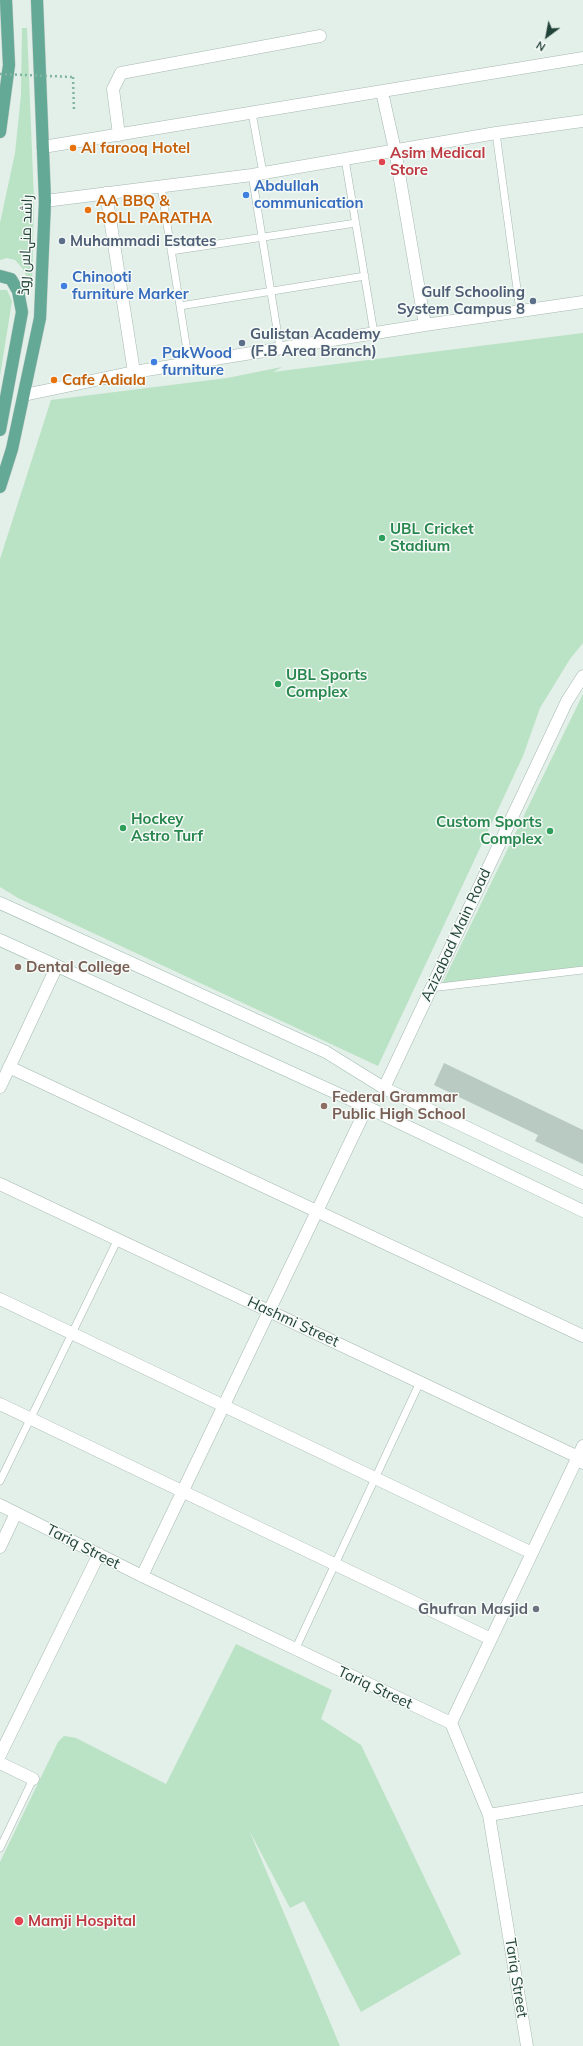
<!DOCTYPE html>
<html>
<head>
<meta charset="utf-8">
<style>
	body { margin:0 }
	#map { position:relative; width:583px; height:2046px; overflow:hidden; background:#e3efe9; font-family:Mulish,sans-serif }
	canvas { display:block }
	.north { position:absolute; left:527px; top:16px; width:40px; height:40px; -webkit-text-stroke:3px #f5faf7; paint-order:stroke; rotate:212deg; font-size:11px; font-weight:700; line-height:16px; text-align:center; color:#214238 }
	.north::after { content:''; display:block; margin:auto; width:14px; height:18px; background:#214238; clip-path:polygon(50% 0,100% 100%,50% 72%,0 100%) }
</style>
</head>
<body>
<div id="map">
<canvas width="583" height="2046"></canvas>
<div class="north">N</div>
</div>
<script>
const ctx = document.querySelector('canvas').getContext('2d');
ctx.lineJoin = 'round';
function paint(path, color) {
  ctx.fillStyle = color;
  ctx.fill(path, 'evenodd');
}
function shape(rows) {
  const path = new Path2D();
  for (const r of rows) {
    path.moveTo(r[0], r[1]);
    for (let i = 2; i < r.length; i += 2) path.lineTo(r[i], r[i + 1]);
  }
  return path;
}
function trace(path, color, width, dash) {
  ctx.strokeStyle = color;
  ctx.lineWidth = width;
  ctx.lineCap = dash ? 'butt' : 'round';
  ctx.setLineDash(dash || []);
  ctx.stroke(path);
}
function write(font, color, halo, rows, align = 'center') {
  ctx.font = font + ' Mulish,Cairo,sans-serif';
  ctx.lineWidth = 3;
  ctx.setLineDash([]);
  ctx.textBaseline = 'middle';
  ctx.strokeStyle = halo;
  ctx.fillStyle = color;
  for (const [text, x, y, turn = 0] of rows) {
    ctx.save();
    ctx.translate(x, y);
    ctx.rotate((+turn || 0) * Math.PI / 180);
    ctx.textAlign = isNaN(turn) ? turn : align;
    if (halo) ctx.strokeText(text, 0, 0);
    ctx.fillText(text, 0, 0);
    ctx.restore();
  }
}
paint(shape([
	[22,28,27,28,34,201,32,288,23,269,15,260,7,258,0,260,0,223,15,153,21,95],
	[0,290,7,290,12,301,0,376],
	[583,333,583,643,570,659,540,708,523,756,378,1066,18,898,0,887,0,559,51,400,227,378,282,367,273,372],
	[583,694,583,969,442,984],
	[236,1644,332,1690,321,1719,361,1745,461,1954,361,2012,304,1901,290,1908,249,1830,340,2046,0,2046,0,1862,58,1742,64,1736,76,1738,166,1784]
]), '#bae2c4');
paint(shape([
	[444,1063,583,1130,583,1164,535,1141,538,1135,434,1085]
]), '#b8cac2');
const service = shape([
	[252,113,263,173],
	[496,133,520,311],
	[345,159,374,333],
	[252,175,280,348],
	[161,186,189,363],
	[171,251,356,223],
	[180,306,365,276],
	[431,988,583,970],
	[0,1481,118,1239],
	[295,1650,420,1382],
	[0,1848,33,1779]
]);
const minor = shape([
	[382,92,395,150,425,325],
	[119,135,113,89,121,73,320,36],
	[43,147,583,58],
	[106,193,134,372],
	[45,201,252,175,496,133,583,121],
	[24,395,134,372,425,325,583,302],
	[9,1067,583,1336],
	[0,1087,57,966],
	[0,1184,578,1457,583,1463],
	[0,1299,532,1553],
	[0,1404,491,1639],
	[0,1505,142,1576,451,1723,489,1815,527,2046],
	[0,1547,16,1513],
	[142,1576,367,1107],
	[451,1723,583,1446],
	[0,1755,99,1554],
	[0,1763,33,1779],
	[489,1815,583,1799]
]);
const tertiary = shape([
	[384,1088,567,701,583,676]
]);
const secondary = shape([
	[0,903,326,1052,384,1088,583,1183],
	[0,940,367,1107,583,1211]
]);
const primary = shape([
	[0,132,9,65,6,0],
	[0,276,11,279,18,291,22,312,0,430],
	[0,487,12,449,40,318,45,201,37,0]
]);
trace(service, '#a5b8b0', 8);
trace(minor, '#a5b8b0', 13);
trace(tertiary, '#a5b8b0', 13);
trace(secondary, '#a0bcb1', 13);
trace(primary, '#c1cac7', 13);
trace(shape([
	[73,77,74,111]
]), '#81b5a3', 2.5, [2, 3]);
trace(service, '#fff', 7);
trace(minor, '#fff', 12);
trace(tertiary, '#fff', 12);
trace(secondary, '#fff', 12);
trace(primary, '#63a995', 12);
trace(shape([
	[0,74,73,77]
]), '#81b5a3', 2.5, [2, 3]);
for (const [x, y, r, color] of [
	[73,148,4,"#e8710a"],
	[382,162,4,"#e0444e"],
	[246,195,4,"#3f7fe0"],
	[88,210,4,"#e8710a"],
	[62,241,4,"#5c6f8a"],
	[64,286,4,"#3f7fe0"],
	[533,301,4,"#5c6f8a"],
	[242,343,4,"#5c6f8a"],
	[154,362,4,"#3f7fe0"],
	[54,380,4,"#e8710a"],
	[382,538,4,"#2e9e5b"],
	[278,684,4,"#2e9e5b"],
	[123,828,4,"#2e9e5b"],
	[550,831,4,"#2e9e5b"],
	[18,967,4,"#8d6e63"],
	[324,1106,4,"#8d6e63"],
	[536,1609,4,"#6b7280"],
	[19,1921,5,"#e0444e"]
]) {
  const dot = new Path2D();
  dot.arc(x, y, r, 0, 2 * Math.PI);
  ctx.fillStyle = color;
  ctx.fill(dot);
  trace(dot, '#f5faf7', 1.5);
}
write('bold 15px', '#c56008', '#f5faf7', [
	["Al farooq Hotel",81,148],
	["AA BBQ &",96,201],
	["ROLL PARATHA",96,218],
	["Cafe Adiala",62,380]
], 'left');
write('bold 15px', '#be3a42', '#f5faf7', [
	["Asim Medical",390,153],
	["Store",390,170],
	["Mamji Hospital",28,1921]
], 'left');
write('bold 15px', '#366cbe', '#f5faf7', [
	["Abdullah",254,186],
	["communication",254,203],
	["Chinooti",72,277],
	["furniture Marker",72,294],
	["PakWood",162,353],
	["furniture",162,370]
], 'left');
write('bold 15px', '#4e5e75', '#f5faf7', [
	["Muhammadi Estates",70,241],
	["Gulf Schooling",525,292,"right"],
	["System Campus 8",525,309,"right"],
	["Gulistan Academy",250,334],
	["(F.B Area Branch)",250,351]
], 'left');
write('15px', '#214238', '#f5faf7', [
	["راشد منہاس روڈ",26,245,-88],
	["Azizabad Main Road",456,935,-65],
	["Hashmi Street",293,1322,25],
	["Tariq Street",83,1547,27],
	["Tariq Street",375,1688,25],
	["Tariq Street",516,1978,81]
]);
write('bold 15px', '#27864d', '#f5faf7', [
	["UBL Cricket",390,529],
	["Stadium",390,546],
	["UBL Sports",286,675],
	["Complex",286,692],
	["Hockey",131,819],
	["Astro Turf",131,836],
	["Custom Sports",542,822,"right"],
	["Complex",542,839,"right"]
], 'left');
write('bold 15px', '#785e54', '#f5faf7', [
	["Dental College",26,967],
	["Federal Grammar",332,1097],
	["Public High School",332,1114]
], 'left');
write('bold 15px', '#5b616d', '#f5faf7', [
	["Ghufran Masjid",528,1609]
], 'right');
</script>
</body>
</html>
